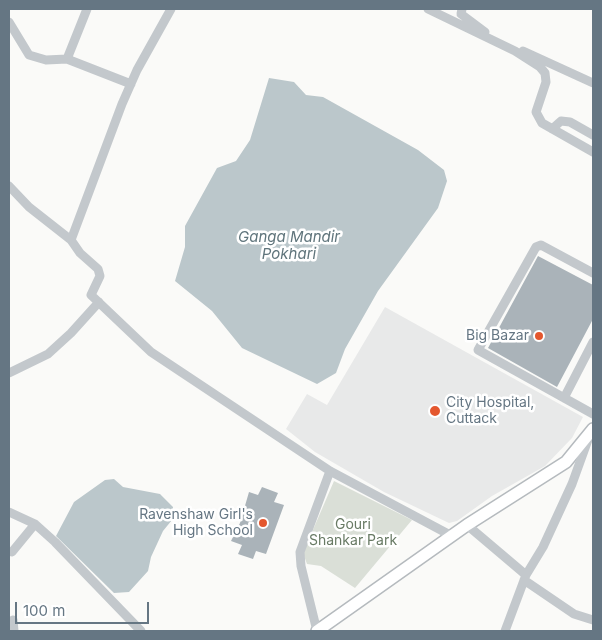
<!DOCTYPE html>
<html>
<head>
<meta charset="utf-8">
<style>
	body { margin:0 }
	#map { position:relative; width:602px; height:640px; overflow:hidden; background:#fafaf8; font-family:Inter,sans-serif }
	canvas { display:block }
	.frame { position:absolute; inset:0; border:10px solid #657683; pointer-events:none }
	.scale { position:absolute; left:15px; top:602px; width:134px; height:22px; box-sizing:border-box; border:2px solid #657683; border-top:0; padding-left:6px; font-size:15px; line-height:18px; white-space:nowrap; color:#657683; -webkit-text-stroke:4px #fff; paint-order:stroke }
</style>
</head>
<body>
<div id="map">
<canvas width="602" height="640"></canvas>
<div class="frame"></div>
<div class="scale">100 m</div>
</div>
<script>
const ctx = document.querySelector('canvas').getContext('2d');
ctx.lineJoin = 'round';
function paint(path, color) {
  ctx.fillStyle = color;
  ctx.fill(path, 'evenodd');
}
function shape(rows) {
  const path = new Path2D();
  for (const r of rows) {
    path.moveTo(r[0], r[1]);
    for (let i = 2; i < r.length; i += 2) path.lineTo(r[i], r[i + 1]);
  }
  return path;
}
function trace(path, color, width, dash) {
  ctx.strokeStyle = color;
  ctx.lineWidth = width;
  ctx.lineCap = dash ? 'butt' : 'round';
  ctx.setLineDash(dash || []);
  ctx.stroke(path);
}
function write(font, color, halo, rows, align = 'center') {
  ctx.font = font + ' Inter,sans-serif';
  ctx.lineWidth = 5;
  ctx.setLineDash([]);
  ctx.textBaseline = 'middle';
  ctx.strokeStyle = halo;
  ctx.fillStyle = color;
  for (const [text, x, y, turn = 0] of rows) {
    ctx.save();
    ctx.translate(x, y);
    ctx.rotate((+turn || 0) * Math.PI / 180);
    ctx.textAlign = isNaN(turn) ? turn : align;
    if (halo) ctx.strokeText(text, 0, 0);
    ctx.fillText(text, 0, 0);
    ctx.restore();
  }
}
paint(shape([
	[385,307,583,417,572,438,545,466,492,496,457,521,449,523,384,492,315,452,286,429,307,394,327,405]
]), '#e8e9e9');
paint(shape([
	[334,481,412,520,355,588,321,566,307,564,303,553]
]), '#dadfd7');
paint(shape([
	[269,78,294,82,306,95,323,97,418,150,444,170,447,181,438,208,378,291,345,349,336,373,317,384,242,348,212,311,175,281,185,247,185,226,217,168,236,161,250,140],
	[114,479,123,487,160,494,173,507,172,520,163,531,151,557,148,571,129,592,114,593,56,536,74,502,105,480]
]), '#bbc7cb');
paint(shape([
	[538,256,593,285,593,319,557,387,488,348],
	[262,487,278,493,274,502,284,505,266,554,256,551,253,559,238,554,242,545,231,541,240,523,249,492,258,495]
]), '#aab3b9');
const major = shape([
	[317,631,467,525,566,462,593,429]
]);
trace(major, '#b5babe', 14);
trace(shape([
	[87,9,67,59,131,84],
	[428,9,515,51,540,67,545,73,546,82,536,112,542,123,593,152],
	[462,9,461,14,485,32],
	[9,22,29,55,46,60,67,59],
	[523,51,593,83],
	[552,129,561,121,570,122,593,135],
	[9,186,29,207,71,240,80,253,98,269,100,276,91,295,151,352,330,471,452,536],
	[71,240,122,104,137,70,171,9],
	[593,273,541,245,536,247,478,350,593,414],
	[9,373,48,354,71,333,99,302],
	[564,398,593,342],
	[9,512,35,524,55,542,141,631],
	[467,525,526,575],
	[12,552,35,524],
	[524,580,574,614,593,620],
	[13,620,14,631],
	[317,631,301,566,300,552,330,471],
	[505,631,526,575,543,547,572,484,589,437]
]), '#c3c8cc', 9);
trace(major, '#fff', 11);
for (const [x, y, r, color] of [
	[539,336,5,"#e4572e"],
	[435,411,6,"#e4572e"],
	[263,523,5,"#e4572e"]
]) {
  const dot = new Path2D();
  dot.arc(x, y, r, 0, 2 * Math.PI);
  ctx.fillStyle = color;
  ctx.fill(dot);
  trace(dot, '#fff', 2);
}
write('14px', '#657683', '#fff', [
	["Big Bazar",529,336],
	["City Hospital,",446,403,"left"],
	["Cuttack",446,419,"left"],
	["Ravenshaw Girl's",253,515],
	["High School",253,531]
], 'right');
write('14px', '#687a64', '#fff', [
	["Gouri",353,525],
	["Shankar Park",353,541]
]);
write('italic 15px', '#60757c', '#fff', [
	["Ganga Mandir",289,237],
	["Pokhari",289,254]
]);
</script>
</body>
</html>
